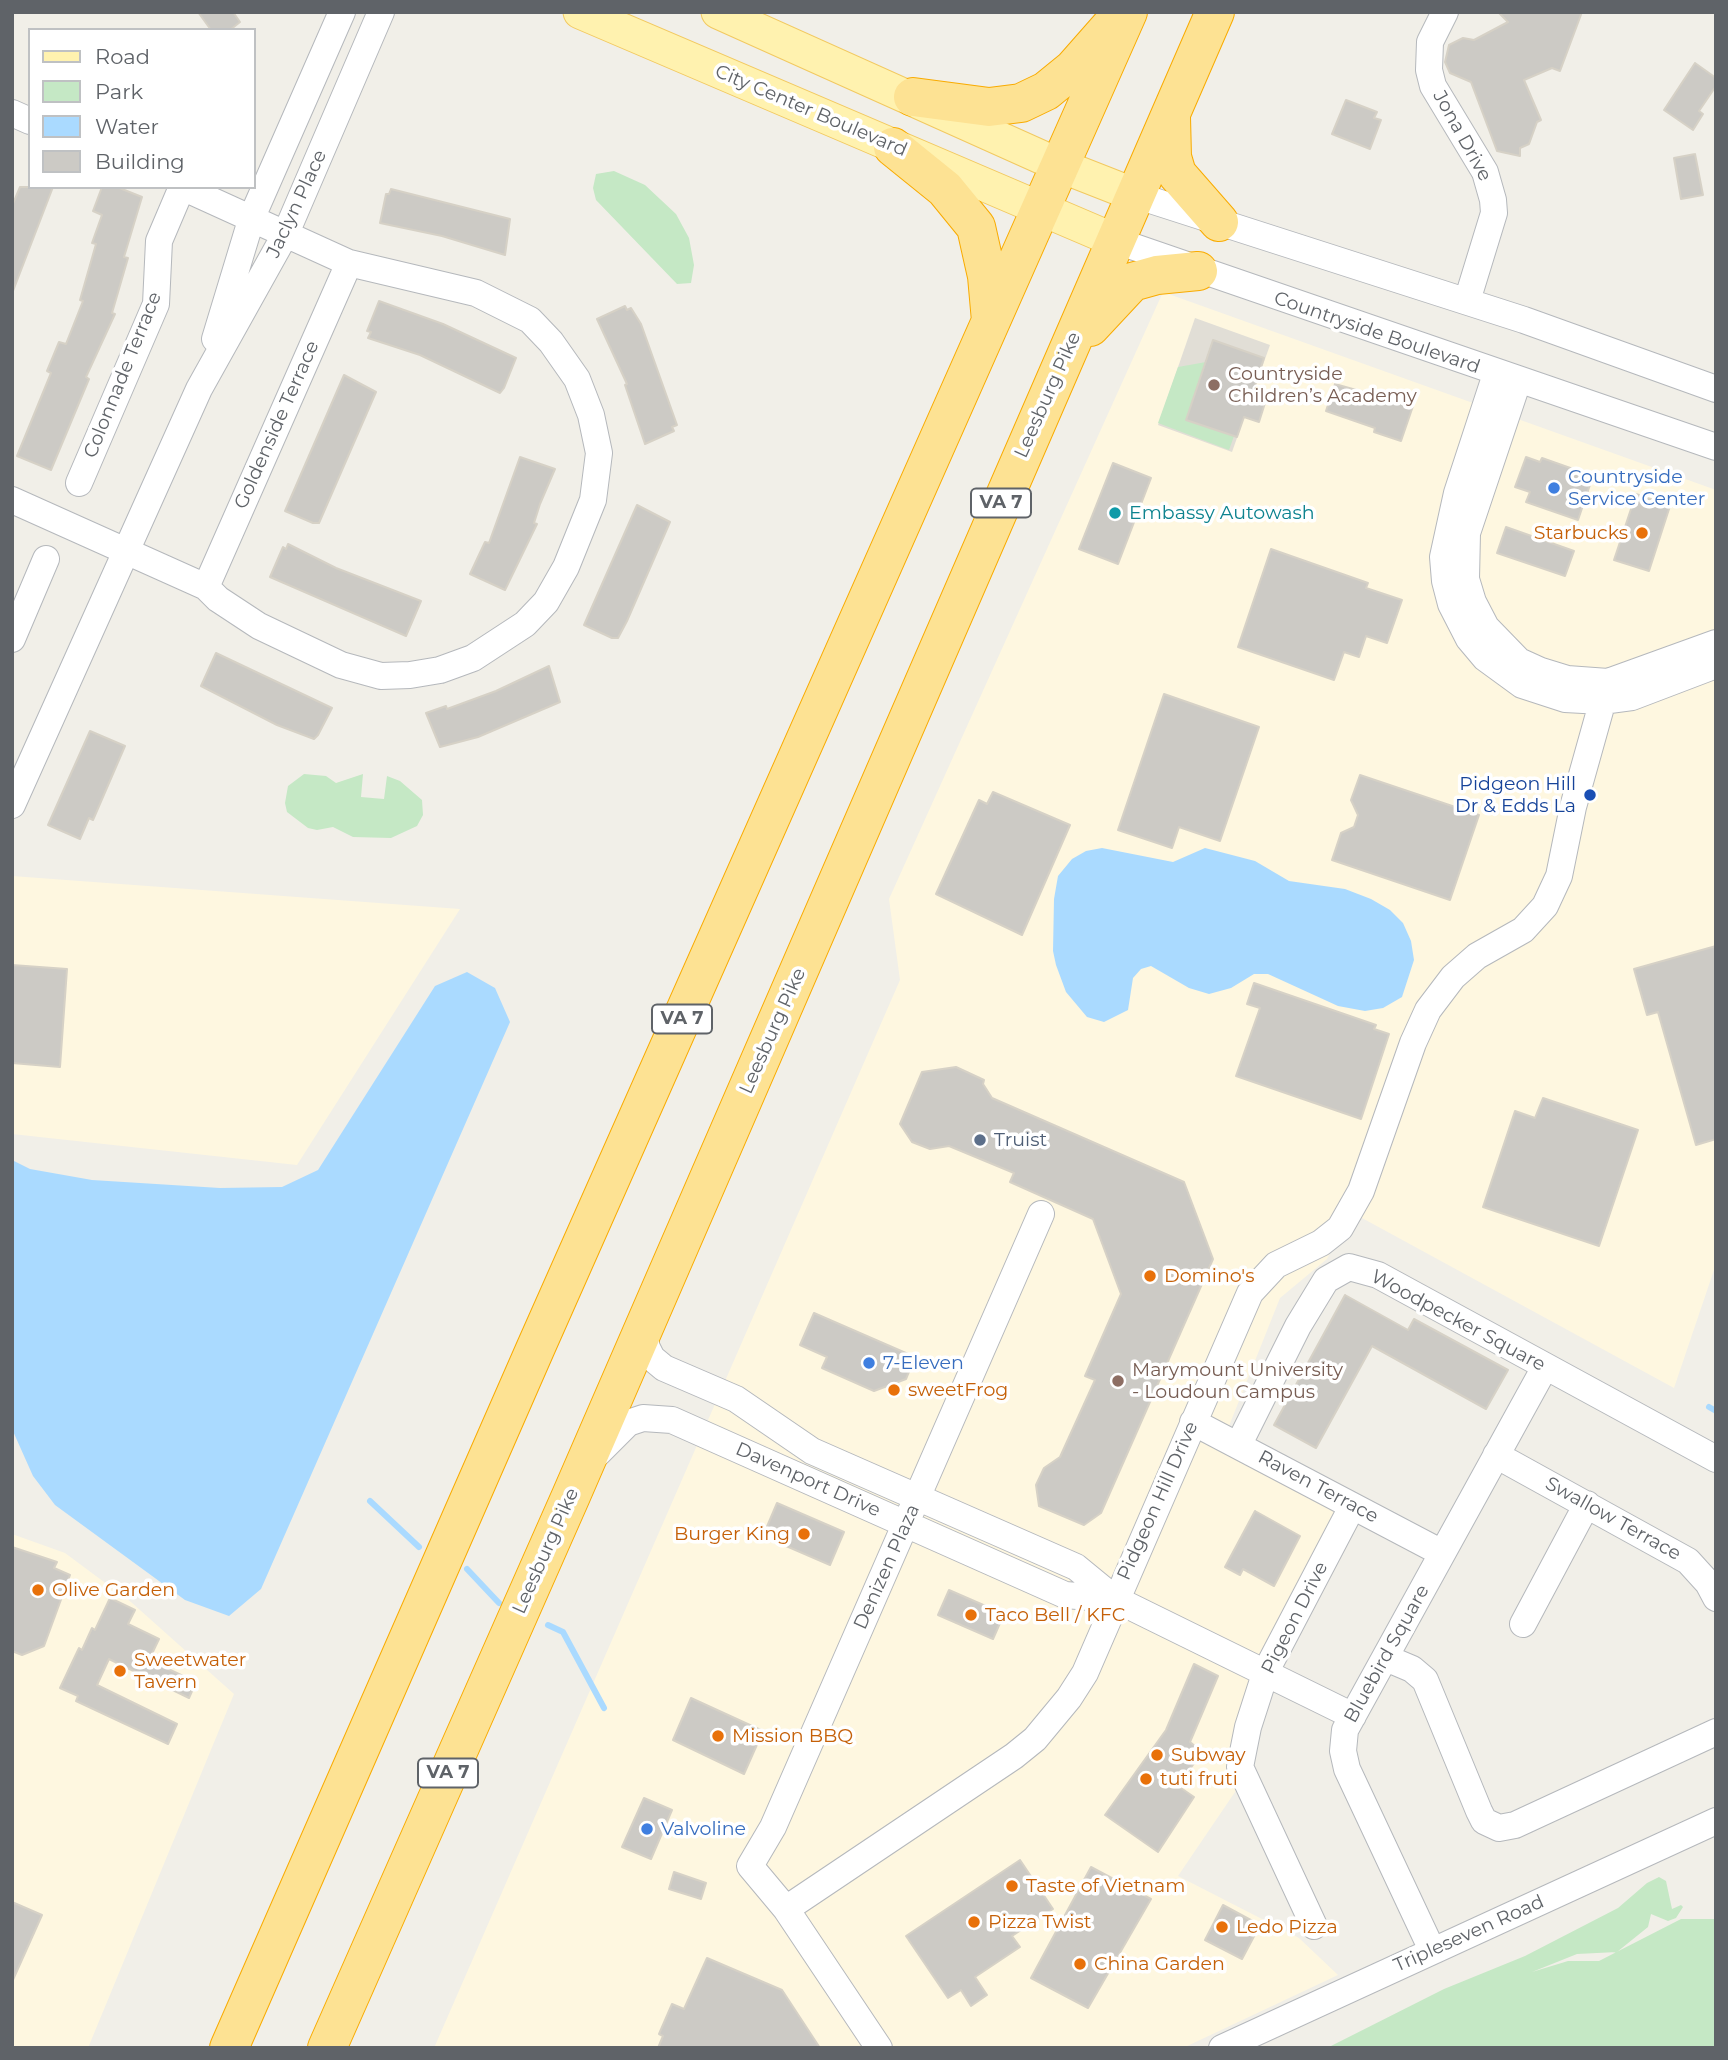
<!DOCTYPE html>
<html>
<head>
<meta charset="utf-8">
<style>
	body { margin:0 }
	#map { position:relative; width:1728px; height:2060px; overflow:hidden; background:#f1efe8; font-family:Montserrat,sans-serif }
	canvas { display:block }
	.frame { position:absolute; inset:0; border:14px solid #5f6368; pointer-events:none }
	.legend { position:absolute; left:28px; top:28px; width:228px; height:161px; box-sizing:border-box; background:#fff; border:2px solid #bfc1c3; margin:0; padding:9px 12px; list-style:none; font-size:21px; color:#5f6368 }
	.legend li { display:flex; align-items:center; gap:14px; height:35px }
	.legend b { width:35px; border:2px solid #bfc1c3 }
</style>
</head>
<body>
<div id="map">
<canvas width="1728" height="2060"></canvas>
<div class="frame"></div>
<ul class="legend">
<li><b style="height:9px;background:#fff2af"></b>Road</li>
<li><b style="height:19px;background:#c5e8c5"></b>Park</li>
<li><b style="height:19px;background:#aadaff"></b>Water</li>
<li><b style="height:19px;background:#cccac5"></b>Building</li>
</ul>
</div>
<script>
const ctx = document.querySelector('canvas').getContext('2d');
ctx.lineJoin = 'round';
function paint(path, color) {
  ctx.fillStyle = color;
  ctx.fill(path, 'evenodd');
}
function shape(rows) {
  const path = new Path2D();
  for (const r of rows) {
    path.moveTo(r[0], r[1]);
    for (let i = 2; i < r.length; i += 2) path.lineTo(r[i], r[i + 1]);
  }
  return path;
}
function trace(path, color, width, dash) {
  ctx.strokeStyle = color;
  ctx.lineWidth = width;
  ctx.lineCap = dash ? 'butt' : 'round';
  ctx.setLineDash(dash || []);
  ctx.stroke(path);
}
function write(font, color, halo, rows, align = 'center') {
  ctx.font = font + ' Montserrat,sans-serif';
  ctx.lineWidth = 7;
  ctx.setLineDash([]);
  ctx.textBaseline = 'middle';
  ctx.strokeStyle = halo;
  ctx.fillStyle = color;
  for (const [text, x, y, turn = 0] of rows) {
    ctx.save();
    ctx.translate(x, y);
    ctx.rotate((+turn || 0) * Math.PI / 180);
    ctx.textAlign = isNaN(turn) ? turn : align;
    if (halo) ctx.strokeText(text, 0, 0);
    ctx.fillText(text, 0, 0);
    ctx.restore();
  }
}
paint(shape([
	[1163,292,1716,490,1716,1264,1674,1388,1351,1212,1327,1259,1280,1298,1229,1426,1371,1502,1269,1686,1254,1764,1178,1876,1299,1938,1338,1975,1183,2048,434,2048,900,980,889,899],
	[12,876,460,909,297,1165,12,1134],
	[12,1534,65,1553,131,1602,234,1694,88,2048,12,2048]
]), '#fef7e0');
paint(shape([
	[1195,318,1270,345,1232,452,1158,425]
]), '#e1ded6');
paint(shape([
	[614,171,645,185,676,214,689,238,694,265,691,283,677,284,596,200,593,188,596,174],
	[1206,362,1186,420,1234,436,1229,450,1158,423,1178,367],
	[304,774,326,776,336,783,363,774,361,797,384,799,387,776,400,781,422,800,423,815,417,826,391,838,353,837,333,827,317,830,308,828,287,812,285,803,288,786],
	[1659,1877,1666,1881,1672,1909,1681,1905,1683,1907,1676,1918,1668,1921,1651,1914,1648,1927,1617,1952,1577,1954,1532,1972,1568,1961,1599,1961,1681,1919,1716,1919,1716,2048,1327,2048,1444,1989,1525,1956,1618,1908,1647,1883]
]), '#c5e8c5');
paint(shape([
	[1102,848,1173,862,1205,848,1255,861,1289,881,1345,889,1371,899,1390,910,1403,923,1411,941,1414,960,1402,997,1383,1008,1365,1011,1338,1006,1268,974,1254,974,1231,988,1209,994,1189,988,1151,966,1141,969,1133,978,1128,1010,1104,1022,1087,1017,1066,992,1056,965,1053,951,1054,899,1058,876,1072,859,1086,851],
	[467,972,495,988,510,1022,261,1589,229,1616,185,1600,55,1505,33,1476,12,1429,12,1160,30,1169,92,1180,220,1188,282,1187,318,1170,435,986]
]), '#aadaff');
trace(shape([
	[1709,1407,1716,1411],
	[370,1501,419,1547],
	[467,1569,499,1603],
	[548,1625,563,1632,604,1708]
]), '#aadaff', 6);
const building = shape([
	[198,12,233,12,240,22,230,30,211,30,198,12],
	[1498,12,1582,12,1560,71,1552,68,1524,80,1541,120,1537,122,1529,144,1520,148,1520,156,1497,151,1471,82,1450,73,1445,62,1449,45,1463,38,1474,40,1508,22,1498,12],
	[1695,63,1716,78,1716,86,1699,111,1703,114,1693,130,1664,110,1695,63],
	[1346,100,1377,112,1374,118,1381,120,1370,149,1332,134,1346,100],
	[1695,154,1703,195,1681,199,1674,158,1695,154],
	[20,187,53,187,13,291,12,206,20,187],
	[102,187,117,187,142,197,124,257,128,258,112,313,115,314,86,377,89,379,51,470,17,456,51,373,47,371,59,342,66,344,83,301,80,300,96,244,92,243,102,215,93,211,102,187],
	[391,189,510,219,505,255,442,236,380,223,386,194,389,194,391,189],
	[379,301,443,324,516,358,504,388,500,393,420,355,368,338,371,332,367,331,379,301],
	[625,306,627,310,631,308,641,324,677,425,672,427,674,431,645,444,625,385,627,384,597,319,625,306],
	[1213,340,1264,358,1251,398,1265,403,1259,422,1244,417,1237,437,1186,420,1213,340],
	[344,375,376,392,319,523,313,523,285,511,344,375],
	[1335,384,1413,406,1401,441,1374,432,1375,428,1326,411,1335,384],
	[520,457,555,469,540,504,534,523,537,524,505,590,470,574,485,542,489,543,520,457],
	[1526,457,1540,462,1542,458,1593,476,1578,520,1526,502,1530,492,1515,487,1526,457],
	[1113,463,1151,478,1118,564,1079,549,1113,463],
	[1636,494,1670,506,1649,571,1614,560,1636,494],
	[637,505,670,522,627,621,618,638,612,638,584,625,637,505],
	[1506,527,1574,551,1565,576,1497,553,1506,527],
	[288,544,336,568,421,601,406,636,270,577,283,547,286,549,288,544],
	[1271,549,1368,583,1366,588,1402,600,1387,643,1366,636,1359,657,1344,652,1334,680,1238,647,1271,549],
	[216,653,332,708,318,735,314,739,277,725,201,686,216,653],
	[549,666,560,702,478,737,440,747,426,713,446,706,447,709,496,691,549,666],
	[1164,694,1259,727,1220,841,1179,827,1172,848,1118,830,1164,694],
	[90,731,125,746,93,820,89,818,80,839,48,825,90,731],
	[1360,775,1479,815,1450,900,1332,860,1341,833,1354,827,1358,815,1351,800,1360,775],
	[993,792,1070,825,1022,935,936,894,979,800,987,804,993,792],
	[1716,946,1716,1139,1696,1145,1658,1012,1647,1015,1634,969,1716,946],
	[12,965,67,969,60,1067,12,1063,12,965],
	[1254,983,1376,1025,1374,1029,1389,1034,1361,1119,1236,1076,1260,1008,1247,1004,1254,983],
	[956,1067,984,1080,983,1084,992,1098,1184,1182,1213,1259,1101,1513,1084,1525,1039,1506,1036,1485,1044,1468,1060,1457,1095,1380,1085,1376,1121,1294,1093,1219,1010,1182,1014,1173,949,1146,930,1149,912,1142,900,1124,922,1072,956,1067],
	[1543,1098,1638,1130,1599,1246,1483,1207,1515,1111,1535,1118,1543,1098],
	[1345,1295,1408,1330,1414,1319,1508,1370,1486,1409,1372,1346,1316,1448,1274,1425,1345,1295],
	[814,1313,915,1357,906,1379,874,1391,822,1368,827,1357,800,1345,814,1313],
	[777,1503,844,1532,830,1565,763,1536,777,1503],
	[1255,1511,1300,1536,1274,1586,1243,1569,1240,1575,1225,1567,1255,1511],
	[12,1547,57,1562,54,1568,70,1575,44,1646,22,1655,12,1651,12,1547],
	[949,1590,1004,1614,993,1639,938,1615,949,1590],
	[110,1598,135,1610,128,1624,159,1639,149,1660,196,1682,189,1698,109,1659,97,1685,177,1724,168,1744,76,1701,78,1696,60,1688,79,1648,82,1650,92,1628,95,1630,110,1598],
	[1194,1664,1218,1676,1190,1742,1202,1752,1178,1786,1194,1797,1158,1852,1105,1815,1166,1730,1194,1664],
	[691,1698,763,1731,744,1774,673,1740,691,1698],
	[644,1798,672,1810,651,1859,622,1847,644,1798],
	[1020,1860,1053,1909,1012,1936,1020,1947,975,1977,987,1995,971,2006,961,1990,948,1998,906,1936,1020,1860],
	[1091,1867,1151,1899,1088,2008,1031,1978,1091,1867],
	[674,1872,706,1883,701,1899,669,1889,674,1872],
	[12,1902,42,1915,12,1982,12,1902],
	[1223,1905,1260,1925,1242,1959,1205,1940,1223,1905],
	[707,1958,782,1990,820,2048,658,2048,663,2036,659,2034,672,2004,684,2009,707,1958]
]);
paint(building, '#cccac5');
trace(building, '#d6d1c6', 2);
const minor = shape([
	[1445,12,1430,42,1429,70,1433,86,1485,172,1493,200,1494,213,1467,301],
	[12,113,30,121],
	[1135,195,1524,320,1716,389],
	[1114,240,1716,447],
	[215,339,252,217,342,12],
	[1496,374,1457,493,1443,557,1445,581,1451,604,1469,639,1485,658,1522,685,1565,699,1602,701,1632,697,1716,665],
	[1518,381,1467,533,1466,579,1473,602,1486,627,1519,661,1541,671,1567,679,1608,682,1716,643],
	[12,500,206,587,218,599,259,626,341,665,381,676,410,675,440,670,473,658,525,624,546,602,566,567,593,500,599,453,591,415,577,379,551,342,530,320,476,293,349,263,182,187,159,241,156,304,79,483],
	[206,587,349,263],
	[12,639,46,559],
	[12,805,199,389,286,233,381,12],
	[646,1325,646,1346,652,1358,664,1368,736,1399,812,1451,1076,1567,1115,1599,1353,1716],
	[1193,1422,1442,1553],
	[1239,1444,1298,1326,1326,1280,1349,1267,1378,1275,1716,1459],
	[598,1453,628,1423,643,1418,672,1420,1065,1595,1115,1599],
	[1496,1455,1688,1561,1708,1583,1716,1598],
	[1523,1624,1587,1504],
	[1386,1658,1412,1669,1425,1680,1479,1811,1484,1821,1499,1828,1515,1825,1716,1732],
	[786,1909,750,1866,773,1827,1041,1214],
	[1314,1926,1240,1767,1248,1727,1266,1671,1352,1507],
	[1432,1950,1347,1769,1343,1751,1345,1730,1545,1367],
	[879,2048,786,1909,1014,1756,1035,1739,1069,1698,1085,1673,1250,1293,1276,1265,1321,1243,1340,1228,1361,1191,1413,1043,1428,1010,1453,977,1477,956,1523,930,1545,906,1559,876,1573,807,1608,682],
	[1222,2048,1716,1821]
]);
const major = shape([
	[580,12,1114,240],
	[718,12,1061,166,1135,195]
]);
const highway = shape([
	[913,97,989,107,1021,103,1046,91,1073,69,1110,27],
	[1171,117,1172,157,1177,174,1219,222],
	[893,147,945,189,976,227,987,276,991,321],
	[1090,327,1132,282,1157,275,1198,271],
	[229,2048,536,1347,1128,12],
	[327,2048,570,1498,1215,12]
]);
trace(minor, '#b5b8bc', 28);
trace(major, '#f2c960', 35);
trace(highway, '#f9ab00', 40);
trace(minor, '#fff', 26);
trace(major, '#fff2af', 33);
trace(highway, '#fde293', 38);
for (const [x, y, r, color] of [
	[1214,385,7,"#8d6e63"],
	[1554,488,7,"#3f7fe0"],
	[1115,513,7,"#0f9aa8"],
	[1642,533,7,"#e8710a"],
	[1590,795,7,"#1a4fb4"],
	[980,1140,7,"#5c6f8a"],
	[1150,1276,7,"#e8710a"],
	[869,1363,7,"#3f7fe0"],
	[1118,1381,7,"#8d6e63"],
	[894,1390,7,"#e8710a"],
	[804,1534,7,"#e8710a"],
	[38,1590,7,"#e8710a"],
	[971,1615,7,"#e8710a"],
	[120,1671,7,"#e8710a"],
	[718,1736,7,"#e8710a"],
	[1157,1755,7,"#e8710a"],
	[1146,1779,7,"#e8710a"],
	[647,1829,7,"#3f7fe0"],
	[1012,1886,7,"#e8710a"],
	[974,1922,7,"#e8710a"],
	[1222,1927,7,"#e8710a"],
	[1080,1964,7,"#e8710a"]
]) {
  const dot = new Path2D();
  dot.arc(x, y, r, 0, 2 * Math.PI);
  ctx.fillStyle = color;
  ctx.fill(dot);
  trace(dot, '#fff', 2.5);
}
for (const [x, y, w] of [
	[1001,503,60],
	[682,1019,60],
	[448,1773,60]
]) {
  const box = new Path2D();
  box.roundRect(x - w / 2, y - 14.5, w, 29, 5);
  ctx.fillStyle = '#fff';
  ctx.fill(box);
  trace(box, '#5f6368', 2);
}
write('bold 18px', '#5f6368', null, [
	["VA 7",1001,503],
	["VA 7",682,1019],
	["VA 7",448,1773]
]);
write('19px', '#5f6368', '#fff', [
	["City Center Boulevard",811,111,23],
	["Jona Drive",1462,136,61],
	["Jaclyn Place",297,204,-65],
	["Countryside Boulevard",1377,333,19],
	["Colonnade Terrace",123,375,-68],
	["Leesburg Pike",1048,395,-66],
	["Goldenside Terrace",277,425,-66],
	["Leesburg Pike",773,1031,-66],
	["Woodpecker Square",1458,1321,28],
	["Davenport Drive",808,1480,24],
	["Raven Terrace",1318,1487,28],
	["Pidgeon Hill Drive",1158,1501,-66],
	["Swallow Terrace",1613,1519,29],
	["Leesburg Pike",546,1551,-66],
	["Denizen Plaza",887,1567,-66],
	["Pigeon Drive",1295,1618,-63],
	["Bluebird Square",1387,1654,-61],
	["Tripleseven Road",1469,1934,-24]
]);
write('19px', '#785e54', '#fff', [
	["Countryside",1228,374],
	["Children’s Academy",1228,396],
	["Marymount University",1132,1370],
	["- Loudoun Campus",1132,1392]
], 'left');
write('19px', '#366cbe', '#fff', [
	["Countryside",1568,477],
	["Service Center",1568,499],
	["7-Eleven",883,1363],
	["Valvoline",661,1829]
], 'left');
write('19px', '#0d838f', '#fff', [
	["Embassy Autowash",1129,513]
], 'left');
write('19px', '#c56008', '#fff', [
	["Starbucks",1628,533,"right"],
	["Domino's",1164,1276],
	["sweetFrog",908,1390],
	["Burger King",790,1534,"right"],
	["Olive Garden",52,1590],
	["Taco Bell / KFC",985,1615],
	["Sweetwater",134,1660],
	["Tavern",134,1682],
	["Mission BBQ",732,1736],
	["Subway",1171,1755],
	["tuti fruti",1160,1779],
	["Taste of Vietnam",1026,1886],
	["Pizza Twist",988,1922],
	["Ledo Pizza",1236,1927],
	["China Garden",1094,1964]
], 'left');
write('19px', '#164399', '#fff', [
	["Pidgeon Hill",1576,784],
	["Dr & Edds La",1576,806]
], 'right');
write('19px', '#4e5e75', '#fff', [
	["Truist",994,1140]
], 'left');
</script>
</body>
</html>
